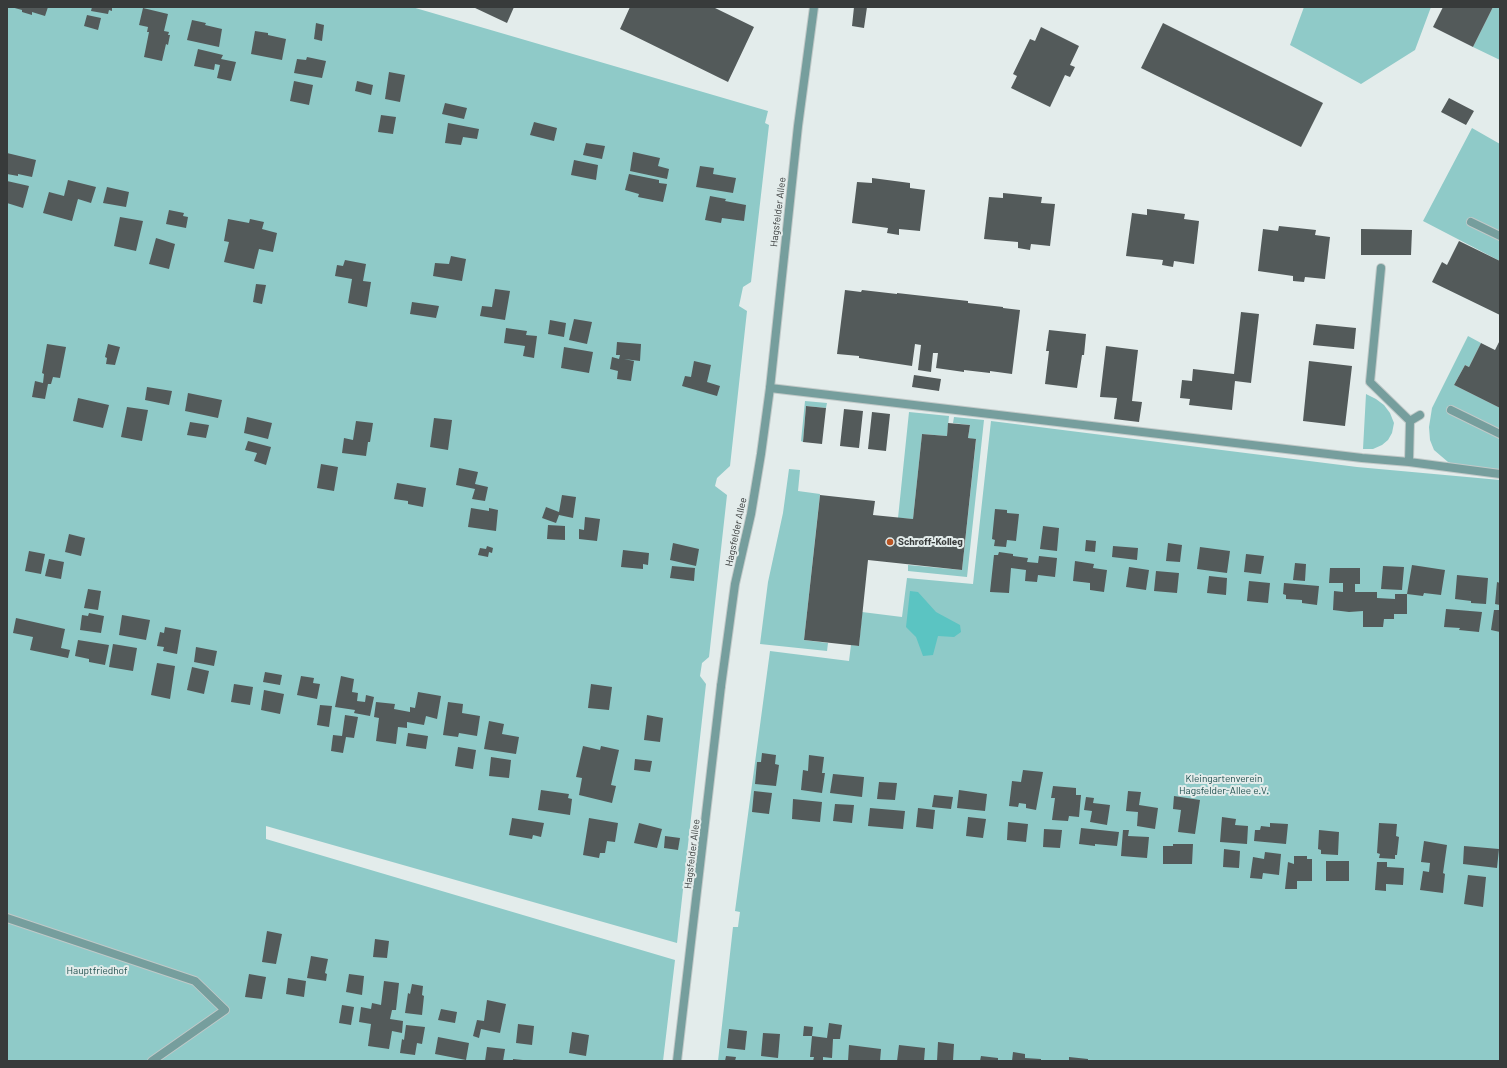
<!DOCTYPE html>
<html>
<head>
<meta charset="utf-8">
<style>
	body { margin:0 }
	#map { position:relative; width:1507px; height:1068px; overflow:hidden; background:#e3eceb; font-family:Barlow,sans-serif }
	canvas { display:block }
	.frame { position:absolute; inset:0; border:8px solid #383b3b; pointer-events:none }
</style>
</head>
<body>
<div id="map">
<canvas width="1507" height="1068"></canvas>
<div class="frame"></div>
</div>
<script>
const ctx = document.querySelector('canvas').getContext('2d');
ctx.lineJoin = 'round';
function paint(path, color) {
  ctx.fillStyle = color;
  ctx.fill(path, 'evenodd');
}
function shape(rows) {
  const path = new Path2D();
  for (const r of rows) {
    path.moveTo(r[0], r[1]);
    for (let i = 2; i < r.length; i += 2) path.lineTo(r[i], r[i + 1]);
  }
  return path;
}
function trace(path, color, width, dash) {
  ctx.strokeStyle = color;
  ctx.lineWidth = width;
  ctx.lineCap = dash ? 'butt' : 'round';
  ctx.setLineDash(dash || []);
  ctx.stroke(path);
}
function write(font, color, halo, rows, align = 'center') {
  ctx.font = font + ' Barlow,sans-serif';
  ctx.lineWidth = 4;
  ctx.setLineDash([]);
  ctx.textBaseline = 'middle';
  ctx.strokeStyle = halo;
  ctx.fillStyle = color;
  for (const [text, x, y, turn = 0] of rows) {
    ctx.save();
    ctx.translate(x, y);
    ctx.rotate((+turn || 0) * Math.PI / 180);
    ctx.textAlign = isNaN(turn) ? turn : align;
    if (halo) ctx.strokeText(text, 0, 0);
    ctx.fillText(text, 0, 0);
    ctx.restore();
  }
}
paint(shape([
	[7,7,412,7,768,111,765,123,769,125,751,282,743,287,739,306,747,311,730,466,717,478,715,486,727,495,709,657,702,663,700,676,706,684,677,943,266,826,266,839,675,960,663,1061,7,1061],
	[1304,7,1431,7,1415,50,1361,84,1290,45],
	[1493,7,1500,7,1500,60,1473,47],
	[1472,128,1500,144,1500,261,1423,221],
	[1468,336,1481,343,1469,367,1465,365,1454,385,1500,408,1500,470,1457,466,1448,462,1434,450,1430,440,1429,427,1432,408],
	[1366,394,1376,399,1384,405,1390,413,1394,423,1392,433,1388,440,1382,445,1373,449,1363,449],
	[805,401,827,403,826,408,806,406,803,442,801,441],
	[909,412,949,416,947,436,922,434,913,519,898,518],
	[954,417,984,420,967,577,908,571,908,565,962,570,976,440,968,438,970,425,953,423],
	[991,421,1357,467,1500,480,1500,1061,718,1061,733,927,738,927,739,919,740,912,735,911,770,651,849,661,851,645,859,646,862,612,902,617,907,578,973,584],
	[789,469,800,470,798,491,820,494,804,640,828,643,827,651,760,644,768,582,783,513]
]), '#8fcac8');
paint(shape([
	[910,591,918,592,936,612,960,625,961,632,954,637,938,636,933,655,923,656,916,637,906,627]
]), '#5bc4c2');
paint(shape([
	[11,7,48,7,45,16,32,12,32,15,22,12,22,10],
	[92,7,112,7,112,11,109,10,108,14,91,11],
	[473,7,514,7,507,23],
	[630,7,713,7,754,27,728,82,620,29],
	[854,7,867,7,864,28,852,26],
	[1443,7,1493,7,1473,47,1433,27],
	[143,8,168,14,164,31,169,32,168,35,170,35,168,45,166,44,162,61,144,57,149,32,147,32,148,27,139,25],
	[87,15,101,18,98,30,84,26],
	[192,20,206,23,205,25,222,29,219,47,187,40],
	[316,23,324,25,322,41,314,39],
	[1163,23,1323,103,1301,147,1141,68],
	[1041,27,1079,46,1070,65,1075,67,1070,77,1065,75,1050,107,1011,88,1017,76,1013,74,1030,39,1035,41],
	[255,31,268,33,268,35,286,39,282,60,251,54],
	[198,49,223,55,221,59,236,62,231,81,217,78,220,65,215,64,214,70,194,66],
	[307,57,326,61,322,78,294,73,297,59,306,60],
	[389,72,405,75,400,102,385,99],
	[294,81,313,85,309,105,290,101],
	[357,81,373,85,371,95,355,91],
	[1449,98,1474,111,1466,125,1441,112],
	[445,103,467,108,464,119,442,114],
	[381,115,396,117,393,134,378,132],
	[534,122,557,128,554,141,530,135],
	[448,123,479,129,477,139,463,137,461,145,445,143],
	[586,143,605,146,602,159,583,155],
	[633,152,660,158,658,166,669,169,667,179,630,171],
	[7,153,36,160,32,177,18,174,18,176,7,174],
	[574,160,598,165,596,180,571,175],
	[700,166,714,168,713,174,736,178,733,193,696,187],
	[629,174,659,180,659,183,667,184,663,202,638,197,639,194,625,190],
	[872,178,910,183,910,188,925,190,920,231,899,229,899,235,887,233,888,228,852,223,857,182,872,183],
	[68,180,96,187,91,203,78,199,72,221,43,213,49,192,64,196],
	[7,181,29,186,23,208,7,203],
	[107,187,129,192,126,207,103,203],
	[1003,193,1042,197,1041,203,1055,204,1050,246,1031,244,1030,250,1018,248,1018,242,984,239,989,197,1003,198],
	[710,196,726,199,725,201,746,205,744,221,722,218,721,223,705,220],
	[1147,209,1185,214,1184,219,1199,221,1194,264,1174,261,1173,267,1162,265,1163,260,1126,256,1132,213,1147,215],
	[169,210,184,213,183,216,188,217,186,228,166,224],
	[120,217,143,221,136,251,114,246],
	[228,219,249,223,250,219,264,222,262,229,277,233,273,252,259,249,254,269,224,262,229,242,224,241],
	[1279,226,1316,230,1315,235,1330,237,1325,279,1305,277,1304,282,1293,281,1293,276,1258,271,1263,229,1278,231],
	[1361,229,1412,230,1411,255,1361,255],
	[156,238,175,244,169,269,149,264],
	[1459,241,1500,261,1500,315,1432,282,1442,262,1447,265],
	[451,256,466,259,462,281,433,276,435,263,449,264],
	[345,260,366,264,363,281,371,282,367,307,348,303,352,279,335,276,337,265,343,266],
	[256,284,266,285,262,304,253,302],
	[495,289,510,291,505,320,480,316,482,306,492,307],
	[845,290,861,292,862,290,897,294,897,293,968,301,968,303,1003,307,1003,308,1020,310,1012,374,990,371,990,373,964,370,964,372,936,368,938,353,933,353,931,372,918,370,921,345,915,344,912,366,859,358,859,356,837,354],
	[412,302,439,306,436,318,410,314],
	[1241,312,1259,314,1251,383,1235,381,1232,410,1189,405,1190,399,1180,398,1182,380,1192,381,1193,369,1234,374],
	[574,319,592,322,587,344,569,340],
	[550,320,566,323,564,337,548,334],
	[1316,324,1356,328,1354,349,1313,345],
	[506,328,527,331,526,335,537,336,534,358,523,356,525,346,504,343],
	[1049,330,1086,334,1084,355,1082,355,1077,388,1045,384,1049,351,1046,351],
	[1500,340,1500,408,1454,385,1465,365,1469,367,1481,343,1495,350],
	[617,342,641,344,640,361,624,359,634,361,631,381,617,379,618,371,610,369,612,357,619,359,620,355,616,355],
	[47,344,66,347,60,378,53,377,51,384,48,384,45,399,32,397,35,381,43,383,44,374,42,373],
	[108,344,120,347,115,365,106,364,107,358,105,357],
	[1106,346,1138,350,1132,401,1142,402,1139,422,1114,419,1117,398,1100,397],
	[564,347,593,352,589,373,561,368],
	[694,361,711,365,707,382,720,386,717,396,682,386,685,376,691,377],
	[1309,361,1352,366,1345,426,1303,421],
	[914,375,941,379,939,391,912,387],
	[147,387,172,391,169,405,145,400],
	[188,393,222,400,218,418,185,411],
	[78,398,109,405,103,428,73,421],
	[806,406,826,408,822,444,803,442],
	[127,407,148,410,142,441,121,437],
	[844,409,863,411,859,448,840,446],
	[872,412,890,414,886,451,868,449],
	[247,417,272,423,268,439,244,433],
	[434,418,452,420,448,450,430,447],
	[356,421,373,423,370,442,368,442,366,456,342,453,344,438,353,440],
	[190,422,209,425,206,438,187,435],
	[948,423,970,425,968,438,976,439,962,570,868,560,859,646,804,640,820,495,875,501,873,515,913,519,922,434,947,436],
	[248,441,271,447,266,465,254,461,257,453,245,450],
	[321,464,338,467,334,491,317,488],
	[459,468,478,472,475,484,488,487,485,501,472,499,475,489,456,485],
	[397,483,426,488,423,507,408,504,408,501,394,499],
	[562,495,576,497,573,518,559,515,556,523,542,518,546,507,559,512],
	[471,508,489,511,489,508,498,510,496,531,468,527],
	[995,509,1007,510,1007,513,1019,514,1016,541,1007,540,1006,547,994,546,995,540,992,539],
	[585,517,600,519,597,541,579,539,579,529,584,530],
	[548,525,565,526,565,540,547,539],
	[1043,526,1059,528,1057,551,1040,549],
	[69,534,85,538,81,556,65,552],
	[1086,540,1096,541,1095,552,1085,551],
	[673,543,699,549,696,566,670,560],
	[1168,543,1182,545,1180,562,1166,561],
	[487,546,493,548,492,553,489,552,488,557,478,555,480,548,486,549],
	[1113,546,1138,548,1137,560,1112,557],
	[1200,547,1230,551,1227,573,1197,569],
	[623,550,649,553,648,565,643,564,643,569,621,567],
	[29,551,45,554,41,574,25,571],
	[999,552,1013,554,1013,556,1028,558,1027,562,1038,563,1039,556,1057,558,1055,577,1038,575,1037,582,1025,581,1026,570,1011,568,1009,593,990,592,994,555,998,555],
	[1246,554,1264,556,1261,574,1244,572],
	[49,559,64,562,61,579,45,576],
	[1075,561,1094,564,1093,568,1107,570,1104,592,1090,590,1090,583,1073,581],
	[1295,563,1306,564,1305,581,1293,580],
	[1412,565,1445,570,1441,595,1424,593,1423,596,1407,594],
	[672,566,695,568,694,581,670,578],
	[1383,566,1404,567,1402,590,1381,589],
	[1129,567,1149,570,1146,590,1126,587],
	[1330,568,1360,568,1360,584,1355,584,1355,592,1377,592,1377,598,1395,599,1395,594,1407,594,1407,614,1394,614,1394,619,1384,619,1383,627,1363,627,1363,611,1349,612,1333,610,1334,591,1343,592,1343,583,1329,583],
	[1156,571,1179,573,1177,593,1154,591],
	[1457,575,1488,578,1486,604,1471,603,1471,601,1455,599],
	[1209,576,1227,578,1226,595,1207,593],
	[1249,581,1270,583,1268,603,1247,601],
	[1497,582,1500,583,1500,605,1495,604],
	[1284,583,1319,586,1317,605,1302,603,1302,600,1286,599,1286,595,1283,594],
	[88,589,101,591,98,610,84,608],
	[1446,609,1482,612,1479,632,1459,630,1460,628,1444,627],
	[1494,610,1500,610,1500,632,1491,630],
	[89,613,104,616,101,633,80,630,82,615,88,616],
	[122,615,150,620,146,640,119,635],
	[16,618,65,629,61,648,70,650,68,658,30,650,33,637,13,633],
	[165,627,181,630,177,654,163,651,164,647,157,646,160,632,164,633],
	[78,640,109,645,105,665,89,662,89,659,75,656],
	[113,644,137,648,133,671,109,667],
	[196,647,217,651,214,666,194,662],
	[157,663,175,666,170,699,151,695],
	[192,667,209,671,204,694,187,690],
	[265,672,282,675,280,685,263,682],
	[301,676,314,678,313,683,320,684,317,699,297,695],
	[341,676,354,679,352,692,358,693,357,701,365,702,366,695,374,697,370,716,354,713,355,710,335,707],
	[234,684,253,687,250,705,231,702],
	[591,684,612,687,609,710,588,708],
	[264,690,284,694,280,714,261,710],
	[418,692,441,696,437,719,426,716,424,725,407,722,407,728,398,727,396,744,376,741,379,718,374,717,376,702,395,704,394,709,410,712,410,707,415,708],
	[448,702,463,704,462,713,480,716,477,736,459,733,458,737,443,735],
	[320,705,332,706,329,727,317,725],
	[345,715,358,717,354,738,346,737,343,753,331,751,333,735,342,736],
	[647,715,663,718,660,742,644,740],
	[489,721,504,724,502,734,519,737,516,754,484,749],
	[408,733,428,736,426,749,406,746],
	[583,746,600,750,601,746,619,750,611,785,616,786,612,803,579,795,582,778,576,777],
	[458,747,476,750,473,769,455,766],
	[762,753,776,755,775,764,779,765,776,786,755,784,757,762,761,762],
	[809,755,824,757,822,773,825,773,822,793,801,790,803,770,808,771],
	[491,757,511,760,509,778,489,776],
	[635,759,652,761,650,772,634,770],
	[1023,770,1043,772,1036,810,1026,808,1026,804,1019,803,1018,807,1009,806,1012,781,1021,782],
	[833,774,864,777,862,797,830,793],
	[879,782,897,783,895,800,877,799],
	[1053,786,1076,788,1076,795,1081,795,1079,817,1069,816,1068,821,1052,820,1055,798,1051,798],
	[541,790,569,794,568,798,572,799,570,815,538,810],
	[959,790,987,794,985,811,957,808],
	[754,791,772,793,769,814,752,812],
	[1128,791,1141,792,1139,805,1158,808,1155,829,1137,826,1138,812,1126,811],
	[934,795,953,797,951,809,932,807],
	[1174,796,1200,800,1195,834,1178,832,1181,810,1173,809],
	[1086,797,1094,798,1093,803,1110,805,1107,825,1090,822,1092,811,1084,810],
	[793,799,822,802,820,822,792,819],
	[835,804,854,805,852,823,833,821],
	[870,808,905,811,903,829,868,826],
	[918,808,935,810,933,829,916,827],
	[968,817,986,819,983,838,966,836],
	[1222,817,1236,819,1235,825,1248,826,1247,844,1220,842],
	[512,818,544,823,541,837,533,835,532,839,509,835],
	[589,818,618,823,615,842,607,841,605,853,600,853,599,858,583,855],
	[1008,822,1028,824,1026,842,1007,840],
	[639,823,662,829,657,848,634,843],
	[1270,823,1288,824,1286,844,1254,841,1255,830,1260,830,1261,826,1270,827],
	[1379,823,1397,824,1396,836,1399,837,1397,855,1395,855,1395,859,1379,858,1380,854,1377,853],
	[1081,828,1119,832,1117,846,1095,844,1095,846,1079,844],
	[1044,829,1062,830,1060,848,1043,847],
	[1123,830,1129,830,1128,836,1149,837,1147,858,1121,856],
	[1319,830,1339,832,1338,855,1321,854,1321,850,1318,849],
	[665,836,680,838,678,850,664,848],
	[1424,841,1447,845,1443,873,1445,874,1443,893,1420,890,1423,871,1429,872,1430,863,1421,862],
	[1173,844,1193,844,1192,864,1163,864,1163,846,1173,846],
	[1464,846,1499,849,1497,868,1463,864],
	[1224,849,1240,851,1239,868,1223,867],
	[1265,852,1281,854,1279,875,1263,873,1262,879,1250,878,1253,857,1264,859],
	[1294,856,1307,856,1307,859,1312,859,1312,881,1297,881,1297,889,1285,889,1288,862,1294,864],
	[1326,861,1349,861,1349,881,1326,881],
	[1377,862,1387,862,1387,867,1404,868,1403,885,1386,884,1386,891,1375,890],
	[1468,875,1486,877,1483,907,1464,904],
	[267,931,282,934,276,964,262,962],
	[375,939,389,941,387,958,373,957],
	[311,956,328,959,325,973,327,974,326,981,307,978],
	[249,974,266,977,262,999,245,997],
	[349,974,364,976,362,995,346,992],
	[288,978,306,981,304,997,286,994],
	[384,981,399,983,396,1010,392,1010,390,1019,403,1021,402,1033,392,1031,389,1049,368,1046,371,1024,359,1022,361,1007,371,1009,372,1003,381,1005],
	[412,984,423,986,422,995,424,996,422,1015,405,1013,408,993,410,994],
	[487,1000,506,1004,500,1033,481,1029,479,1038,473,1036,477,1020,484,1021],
	[342,1005,354,1007,351,1025,339,1023],
	[441,1009,457,1012,455,1023,438,1020],
	[829,1023,842,1025,840,1039,833,1039,832,1058,823,1057,823,1061,813,1061,814,1057,810,1057,812,1036,827,1038],
	[518,1024,534,1026,532,1045,516,1043],
	[406,1025,425,1027,422,1044,417,1043,415,1055,400,1053,402,1039,404,1040],
	[804,1026,813,1027,812,1036,803,1036],
	[729,1029,747,1031,745,1050,727,1048],
	[572,1032,589,1035,586,1056,569,1053],
	[763,1033,780,1034,778,1058,761,1056],
	[438,1037,469,1043,466,1060,435,1054],
	[938,1042,954,1044,953,1061,937,1061],
	[849,1045,881,1049,880,1061,848,1061],
	[899,1045,925,1048,924,1061,897,1061],
	[487,1047,505,1049,503,1061,485,1061],
	[1013,1052,1025,1054,1025,1058,1041,1059,1041,1061,1012,1061],
	[726,1056,736,1057,735,1061,725,1061],
	[981,1056,998,1058,998,1061,980,1061],
	[1069,1057,1088,1059,1088,1061,1069,1061],
	[513,1059,523,1060,523,1061,513,1061]
]), '#535a5a');
const service = shape([
	[1471,222,1500,236],
	[1381,268,1370,382,1410,421],
	[770,388,1362,458,1409,462,1500,474],
	[1451,410,1500,434],
	[1409,462,1410,421,1420,415],
	[7,918,195,981,225,1010,152,1061],
	[677,1061,721,686]
]);
const minor = shape([
	[721,686,735,584,751,514,761,454,770,388,798,126,814,7]
]);
trace(service, '#c1c9c8', 10);
trace(minor, '#c1c9c8', 10);
trace(service, '#769e9d', 8);
trace(minor, '#769e9d', 8);
for (const [x, y, r, color] of [
	[890,542,4,"#b95423"]
]) {
  const dot = new Path2D();
  dot.arc(x, y, r, 0, 2 * Math.PI);
  ctx.fillStyle = color;
  ctx.fill(dot);
  trace(dot, '#e3eceb', 1.5);
}
write('10px', '#383b3b', '#e3eceb', [
	["Hagsfelder Allee",778,212,-83],
	["Hagsfelder Allee",736,532,-78],
	["Hagsfelder Allee",692,854,-83]
]);
write('bold 10px', '#383b3b', '#e3eceb', [
	["Schroff-Kolleg",898,542]
], 'left');
write('10px', '#21504f', '#e3eceb', [
	["Kleingartenverein",1224,779],
	["Hagsfelder-Allee e.V.",1224,791],
	["Hauptfriedhof",97,971]
]);
</script>
</body>
</html>
